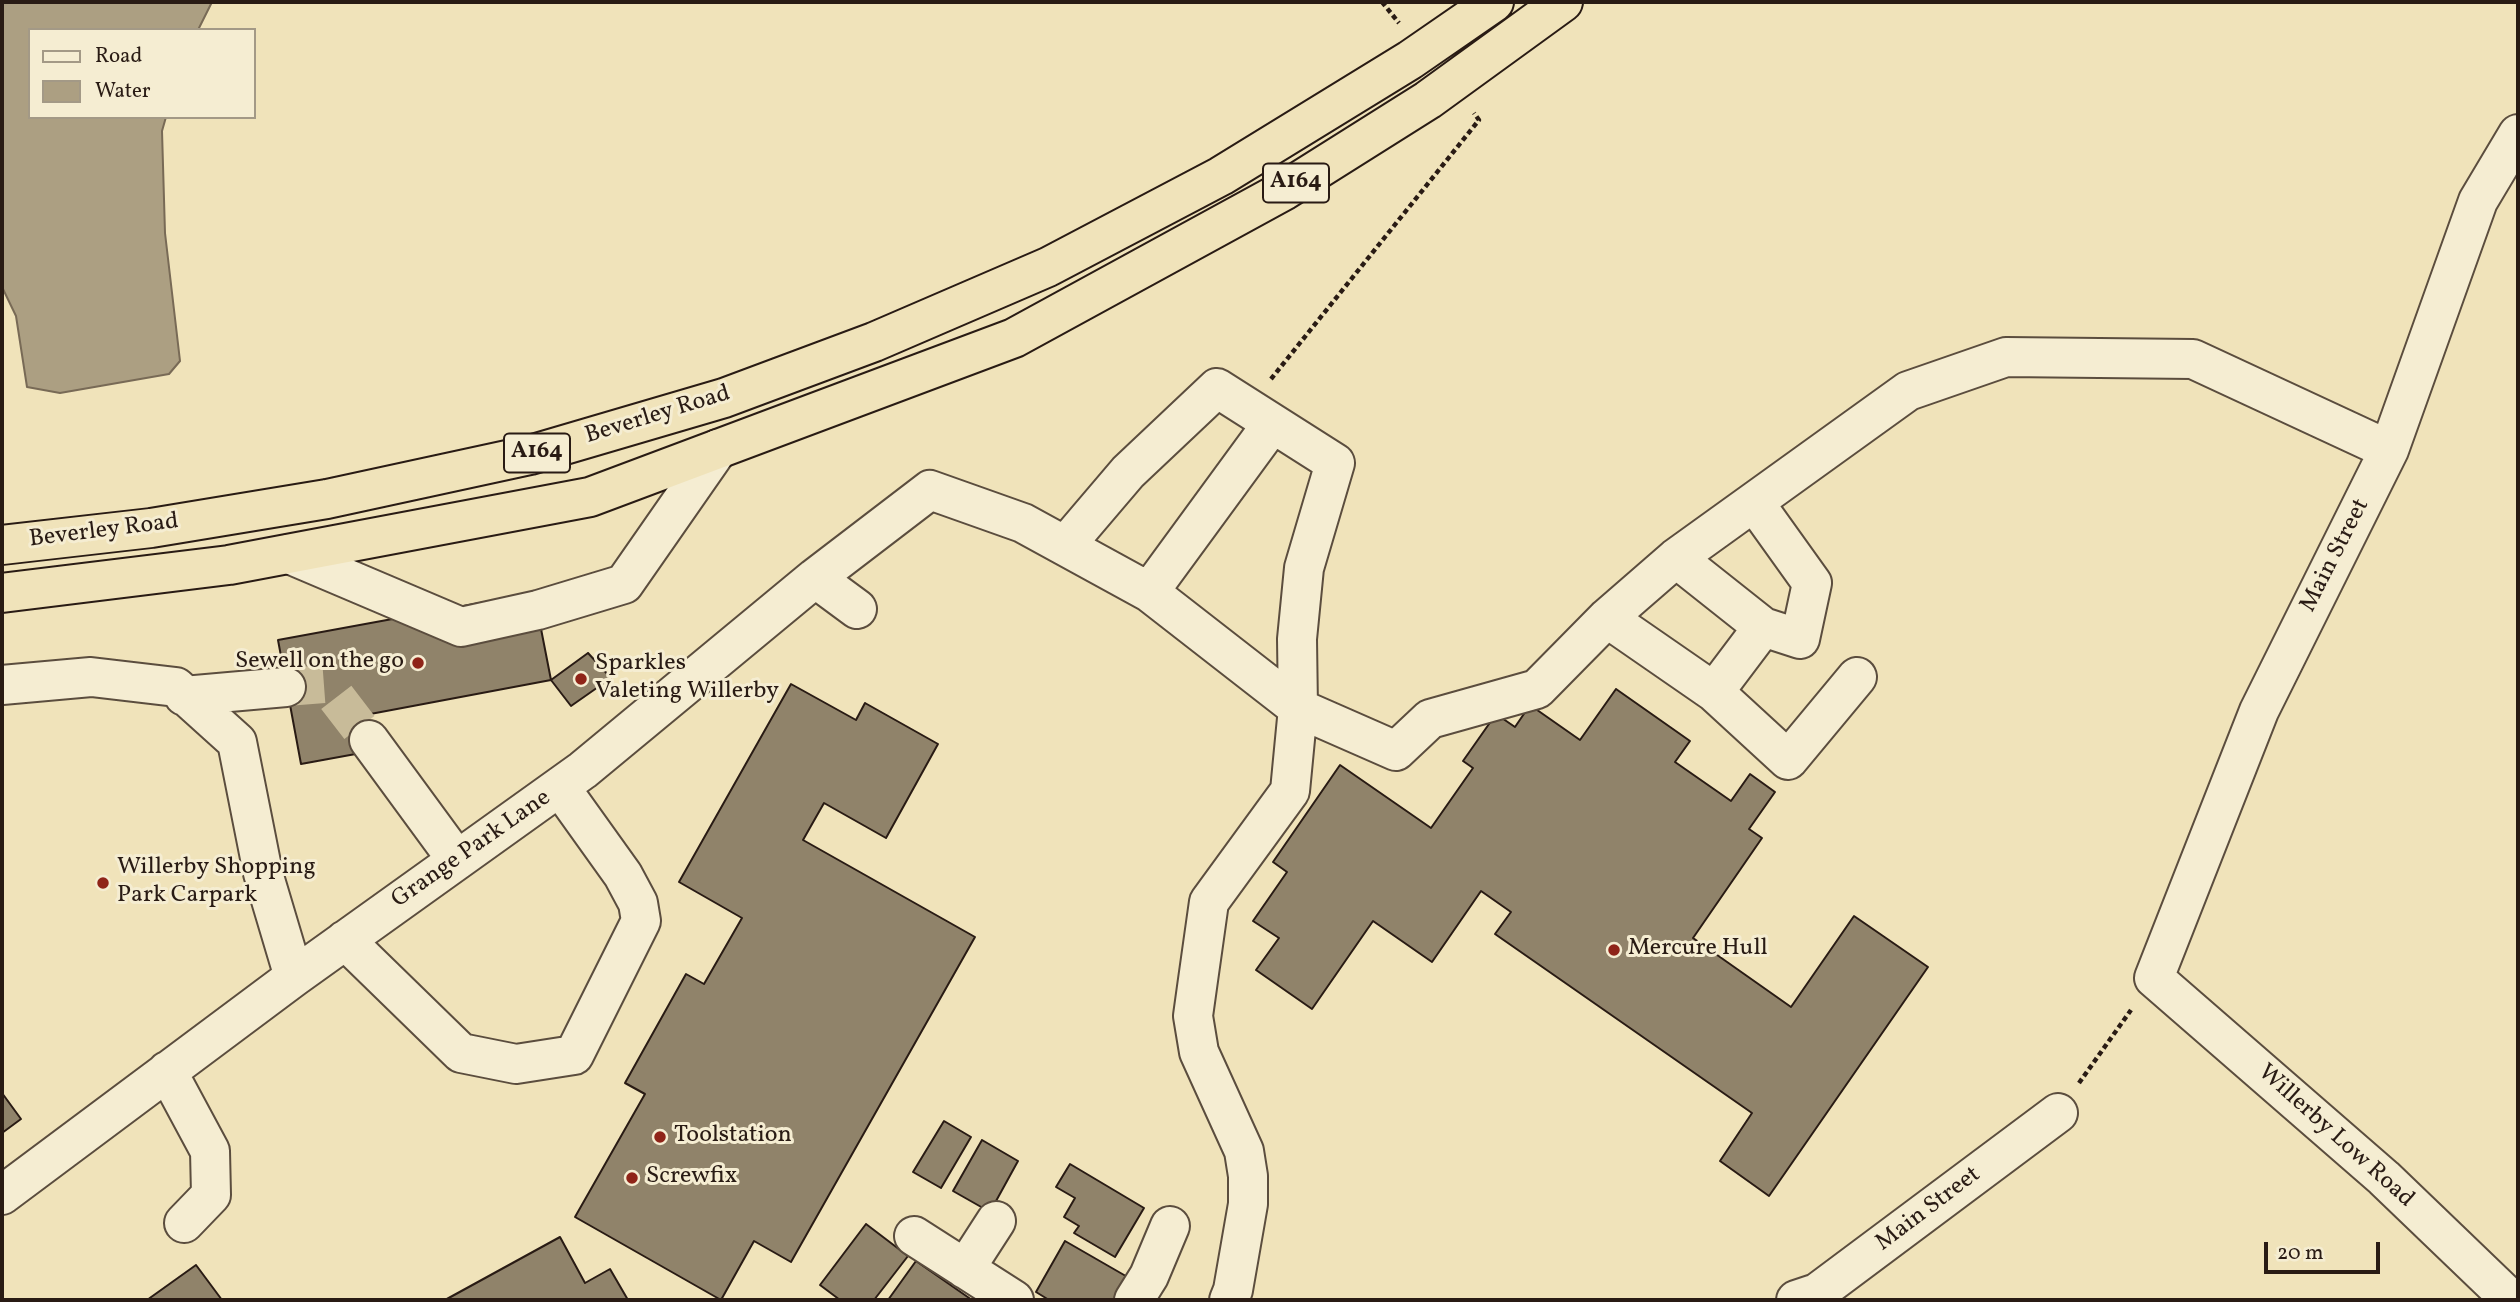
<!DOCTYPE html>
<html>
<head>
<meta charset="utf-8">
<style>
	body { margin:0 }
	#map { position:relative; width:2520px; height:1302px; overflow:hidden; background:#f0e3ba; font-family:Vollkorn,serif }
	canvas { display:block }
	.frame { position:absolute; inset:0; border:4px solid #291b14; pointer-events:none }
	.legend { position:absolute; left:28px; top:28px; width:228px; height:91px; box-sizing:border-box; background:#f5edd2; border:2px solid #a39986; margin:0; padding:9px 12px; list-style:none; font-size:21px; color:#291b14 }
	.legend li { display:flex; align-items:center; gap:14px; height:35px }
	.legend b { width:35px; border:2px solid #a39986 }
	.scale { position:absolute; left:2264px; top:1242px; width:116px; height:32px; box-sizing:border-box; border:4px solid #291b14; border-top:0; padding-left:9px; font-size:21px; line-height:24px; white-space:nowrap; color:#291b14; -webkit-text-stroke:5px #f5edd2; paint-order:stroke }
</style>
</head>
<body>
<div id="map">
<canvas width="2520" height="1302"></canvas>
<div class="frame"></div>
<ul class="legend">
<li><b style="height:9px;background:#f5edd2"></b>Road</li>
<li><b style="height:19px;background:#ac9f82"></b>Water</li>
</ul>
<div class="scale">20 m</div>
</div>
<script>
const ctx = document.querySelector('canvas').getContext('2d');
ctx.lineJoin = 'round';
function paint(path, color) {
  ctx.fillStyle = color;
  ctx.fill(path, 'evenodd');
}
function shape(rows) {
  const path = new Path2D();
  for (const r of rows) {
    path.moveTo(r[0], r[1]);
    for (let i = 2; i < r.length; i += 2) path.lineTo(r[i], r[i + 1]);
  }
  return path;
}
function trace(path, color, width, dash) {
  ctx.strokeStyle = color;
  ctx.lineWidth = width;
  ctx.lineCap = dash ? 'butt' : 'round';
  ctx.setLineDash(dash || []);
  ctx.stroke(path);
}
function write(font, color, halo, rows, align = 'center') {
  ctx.font = font + ' Vollkorn,serif';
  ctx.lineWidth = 6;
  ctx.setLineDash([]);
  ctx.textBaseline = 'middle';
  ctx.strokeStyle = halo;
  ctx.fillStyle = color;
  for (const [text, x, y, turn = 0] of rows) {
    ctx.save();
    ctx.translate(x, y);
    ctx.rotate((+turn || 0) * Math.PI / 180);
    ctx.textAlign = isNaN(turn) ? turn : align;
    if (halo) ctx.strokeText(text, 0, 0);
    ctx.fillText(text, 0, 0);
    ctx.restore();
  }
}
const water = shape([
	[2,2,212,2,198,30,30,30,30,117,166,117,162,131,165,233,180,361,169,374,60,393,27,387,16,316,2,287,2,2]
]);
paint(water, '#ac9f82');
trace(water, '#786a56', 2);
const building = shape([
	[534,593,551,680,365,715,372,751,301,764,278,640,534,593],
	[588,653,611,678,571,706,551,680,588,653],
	[791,684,856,720,865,703,938,744,886,838,824,803,803,840,975,937,791,1262,754,1241,721,1300,575,1217,645,1094,625,1083,686,974,704,984,742,918,679,882,791,684],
	[1616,689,1690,741,1675,762,1731,801,1750,774,1775,792,1749,829,1762,838,1693,938,1791,1007,1854,916,1928,967,1769,1196,1720,1161,1752,1113,1495,934,1511,912,1481,891,1432,962,1373,921,1312,1009,1256,970,1279,938,1253,921,1287,872,1273,862,1340,765,1431,828,1473,768,1463,761,1496,714,1515,727,1530,705,1580,740,1616,689],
	[2,1093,21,1119,2,1133,2,1093],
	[944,1121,971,1137,941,1188,913,1172,944,1121],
	[982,1140,1018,1161,990,1212,953,1191,982,1140],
	[1070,1164,1144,1208,1115,1257,1074,1233,1079,1226,1064,1217,1075,1198,1056,1187,1070,1164],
	[866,1224,908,1256,874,1300,840,1300,820,1285,866,1224],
	[560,1237,585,1283,610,1269,628,1300,445,1300,560,1237],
	[1065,1241,1131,1279,1119,1300,1049,1300,1036,1292,1065,1241],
	[916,1261,972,1300,888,1300,916,1261],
	[196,1265,222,1300,147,1300,196,1265]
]);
paint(building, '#90836a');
trace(building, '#291b14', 2);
trace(shape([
	[286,687,326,684,369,740]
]), '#c8bb99', 38, [38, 19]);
const minor = shape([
	[1065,546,1128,472,1217,388,1335,463,1304,568,1297,639,1298,708,1290,791,1209,902,1198,980,1193,1016,1199,1052,1244,1151,1248,1176,1248,1204,1233,1290,1229,1300],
	[289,554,461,627,538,610,624,584,718,449],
	[1676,558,1763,627,1800,639,1812,583,1754,502],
	[815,578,857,609],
	[1149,592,1272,424],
	[1607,618,1714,692,1788,760,1857,677],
	[2,685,91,677,176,687,237,742,263,873,294,977],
	[1714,692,1763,627],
	[184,696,286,687],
	[369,740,457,860],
	[345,940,461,1053,516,1064,574,1055,641,921,638,903,623,875,560,787],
	[167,1071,210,1151,211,1195,184,1223],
	[2,1195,294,977,583,770,815,578,930,490,1023,523,1149,592,1298,708,1396,751,1430,719,1537,689,1607,618,1676,558,1908,391,2006,357,2193,359,2389,450],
	[914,1236,1014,1300],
	[965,1269,996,1221],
	[1134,1300,1149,1276,1170,1226],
	[1796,1300,1817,1293,2058,1113],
	[2511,1300,2384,1178,2154,978,2259,711,2389,450,2478,201,2518,134]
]);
const highway = shape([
	[2,545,151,528,327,499,530,455,724,398,874,342,1048,267,1221,176,1410,60,1494,2],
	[2,593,229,565,590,497,1014,338,1285,190,1428,100,1563,2]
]);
trace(minor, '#5b4d3e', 42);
trace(highway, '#291b14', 42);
trace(shape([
	[1382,2,1399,23],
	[1271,379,1479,120,1474,113],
	[2079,1083,2131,1010]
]), '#291b14', 4.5, [5, 3.5]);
trace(minor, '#f5edd2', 38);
trace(highway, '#f0e3ba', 38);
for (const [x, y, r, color] of [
	[418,663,7,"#8f2418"],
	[581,679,7,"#8f2418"],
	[103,883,7,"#8f2418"],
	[1614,950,7,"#8f2418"],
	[660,1137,7,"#8f2418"],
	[632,1178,7,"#8f2418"]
]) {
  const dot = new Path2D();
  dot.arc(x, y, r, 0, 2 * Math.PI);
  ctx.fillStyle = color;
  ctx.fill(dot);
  trace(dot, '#f5edd2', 2.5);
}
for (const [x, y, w] of [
	[1296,183,66],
	[537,453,66]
]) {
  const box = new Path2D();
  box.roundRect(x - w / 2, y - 19.5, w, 39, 5);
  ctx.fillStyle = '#f5edd2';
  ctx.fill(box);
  trace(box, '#291b14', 2);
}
write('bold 23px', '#291b14', null, [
	["A164",1296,183],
	["A164",537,453]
]);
write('24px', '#291b14', '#f5edd2', [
	["Beverley Road",658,416,-17],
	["Beverley Road",104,532,-7],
	["Main Street",2336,556,-63],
	["Grange Park Lane",472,850,-35],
	["Willerby Low Road",2335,1137,42],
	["Main Street",1929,1210,-37]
]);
write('24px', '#291b14', '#f5edd2', [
	["Sewell on the go",404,663,"right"],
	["Sparkles",595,665],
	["Valeting Willerby",595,693],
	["Willerby Shopping",117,869],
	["Park Carpark",117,897],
	["Mercure Hull",1628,950],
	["Toolstation",674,1137],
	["Screwfix",646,1178]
], 'left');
</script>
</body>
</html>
